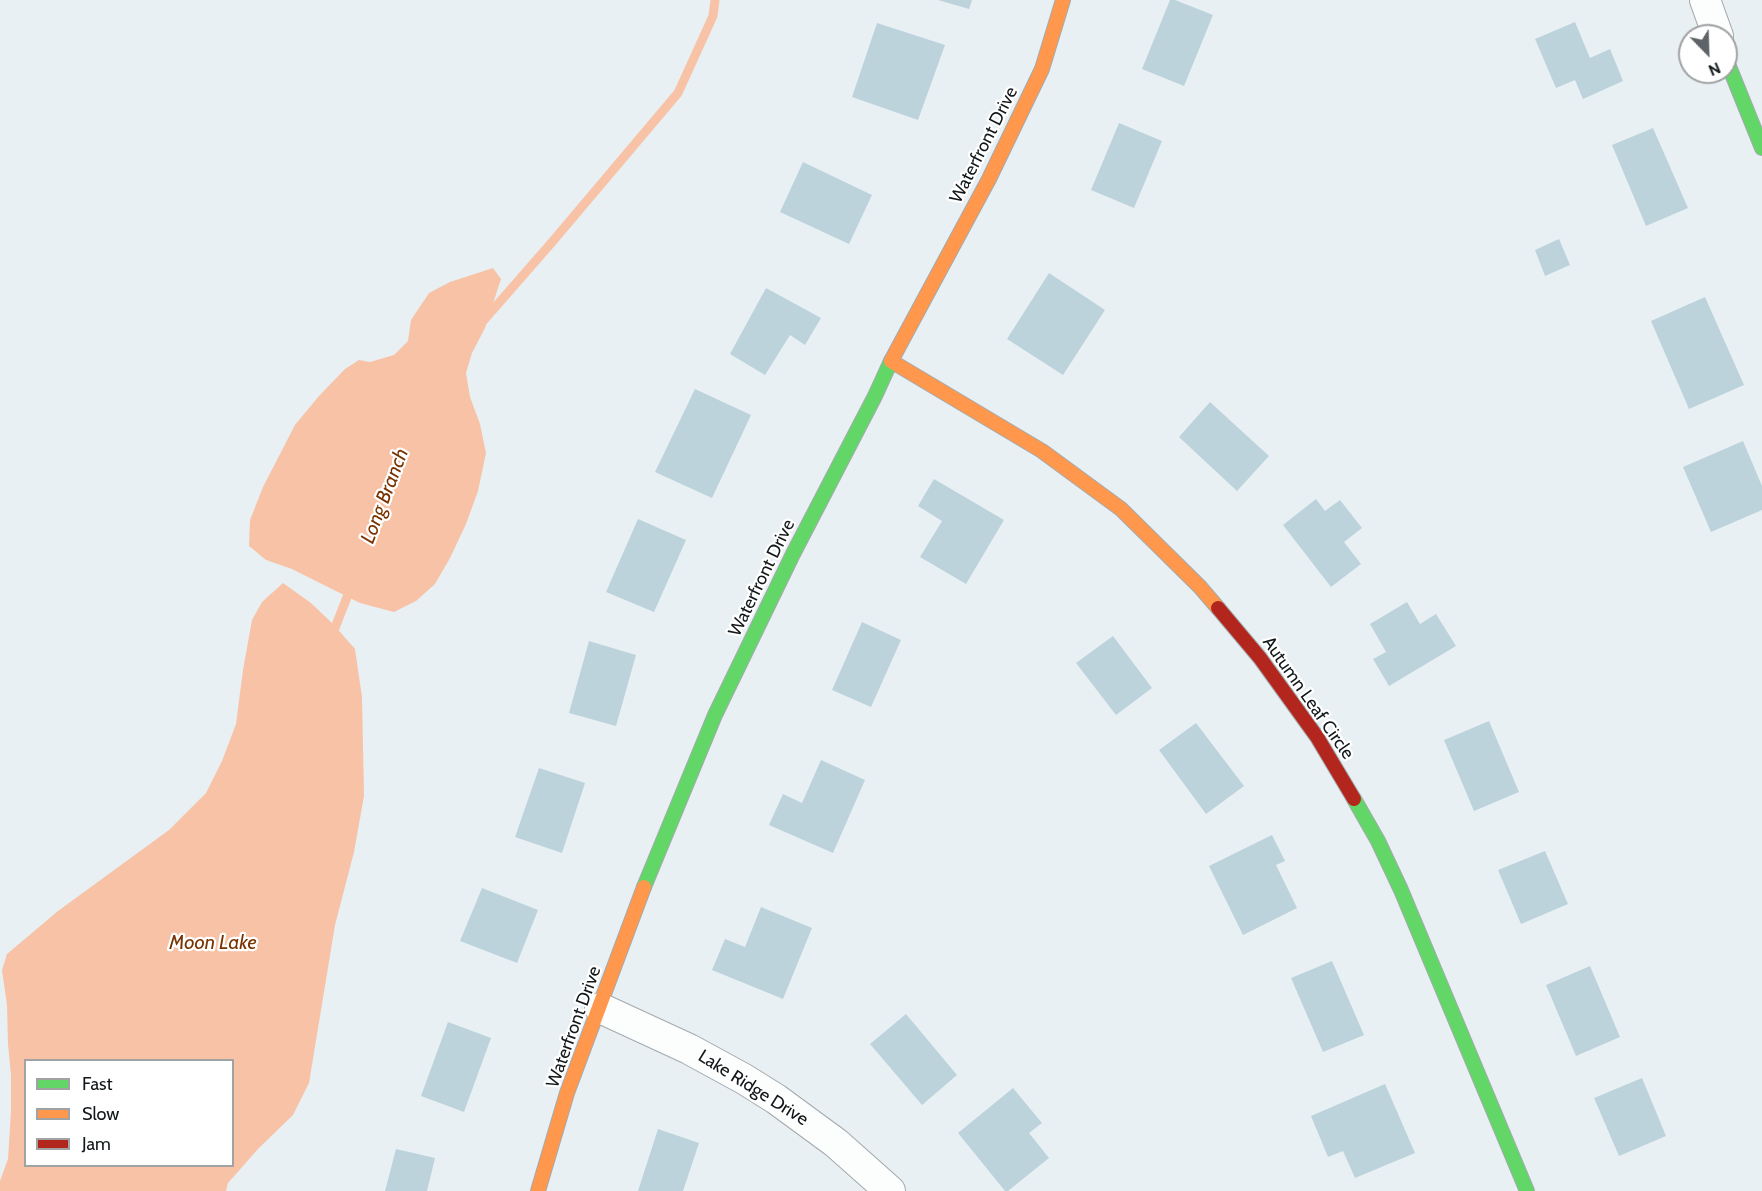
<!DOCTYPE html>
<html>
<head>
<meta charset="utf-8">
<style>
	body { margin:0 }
	#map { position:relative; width:1762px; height:1191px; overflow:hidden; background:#e8f0f4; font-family:Cabin,sans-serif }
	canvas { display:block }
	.legend { position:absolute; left:24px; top:1059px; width:210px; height:108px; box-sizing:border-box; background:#fff; border:2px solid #a0a2a3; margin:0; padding:8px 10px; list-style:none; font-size:18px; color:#121719 }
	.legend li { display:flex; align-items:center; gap:12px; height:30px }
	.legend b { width:30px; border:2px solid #a0a2a3 }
	.north { position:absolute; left:1678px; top:24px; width:60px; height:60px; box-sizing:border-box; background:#fff; border:2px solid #a0a2a3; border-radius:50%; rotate:157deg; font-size:16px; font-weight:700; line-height:24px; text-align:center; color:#121719 }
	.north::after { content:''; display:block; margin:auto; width:21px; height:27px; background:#5d6366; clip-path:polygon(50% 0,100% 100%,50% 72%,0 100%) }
</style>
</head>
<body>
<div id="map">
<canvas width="1762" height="1191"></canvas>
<ul class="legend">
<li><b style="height:8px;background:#63d668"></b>Fast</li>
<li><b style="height:8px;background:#ff974d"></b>Slow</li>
<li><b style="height:8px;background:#b3261e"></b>Jam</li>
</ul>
<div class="north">N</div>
</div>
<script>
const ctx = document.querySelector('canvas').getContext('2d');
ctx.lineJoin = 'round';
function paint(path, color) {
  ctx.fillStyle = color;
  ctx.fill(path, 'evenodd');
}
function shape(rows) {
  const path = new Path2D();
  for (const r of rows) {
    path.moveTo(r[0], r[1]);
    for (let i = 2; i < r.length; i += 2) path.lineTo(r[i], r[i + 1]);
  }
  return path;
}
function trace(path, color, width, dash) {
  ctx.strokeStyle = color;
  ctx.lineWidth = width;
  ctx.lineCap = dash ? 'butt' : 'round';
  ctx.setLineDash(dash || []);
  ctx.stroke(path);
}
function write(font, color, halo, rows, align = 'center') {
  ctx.font = font + ' Cabin,sans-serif';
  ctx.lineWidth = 4.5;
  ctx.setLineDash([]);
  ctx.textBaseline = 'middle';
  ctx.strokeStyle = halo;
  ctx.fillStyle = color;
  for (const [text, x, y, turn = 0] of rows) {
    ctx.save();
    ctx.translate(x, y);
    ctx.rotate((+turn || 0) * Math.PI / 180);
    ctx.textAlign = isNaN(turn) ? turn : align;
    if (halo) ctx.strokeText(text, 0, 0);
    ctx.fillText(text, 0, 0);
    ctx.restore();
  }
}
paint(shape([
	[493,268,501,279,485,328,472,353,466,373,470,397,480,424,486,453,478,491,466,524,450,558,435,584,416,601,394,612,360,603,292,569,266,560,249,546,250,520,263,487,295,425,319,396,345,369,359,360,370,362,394,355,408,341,411,320,429,293,450,282],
	[283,583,311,603,334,625,355,649,362,697,364,796,354,852,335,925,309,1083,293,1115,258,1149,228,1183,226,1191,0,1191,0,1181,8,1159,11,1111,11,1075,8,1044,7,1005,2,970,7,954,58,911,169,830,206,793,222,761,236,724,243,670,252,620,262,602],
	[26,1060,232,1060,232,1166,26,1166]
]), '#f7c2a6');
trace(shape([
	[484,320,553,241,678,93,713,16,715,0],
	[331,638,351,587]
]), '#f7c2a6', 9);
paint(shape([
	[938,0,972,0,969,9],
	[1170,0,1175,0,1213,15,1184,86,1142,69],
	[1575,22,1590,58,1610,49,1623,81,1583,99,1575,80,1556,88,1535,39],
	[877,23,945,45,918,120,852,97],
	[1119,123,1162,141,1134,208,1091,190],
	[1653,128,1688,208,1646,226,1612,145],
	[803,162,872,195,849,244,780,212],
	[1559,239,1570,265,1545,276,1535,250],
	[1049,273,1105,310,1063,375,1007,339],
	[766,288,821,318,805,345,790,335,765,375,730,354],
	[1705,297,1744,385,1689,409,1651,321],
	[695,389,751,415,712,498,655,472],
	[1210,402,1269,456,1237,491,1179,437],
	[1743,441,1762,486,1762,510,1711,532,1683,467],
	[934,479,1004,520,966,584,920,557,942,521,918,506],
	[1316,499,1325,511,1340,500,1362,528,1344,542,1361,564,1331,587,1283,525],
	[638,519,686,540,654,612,606,592],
	[1407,602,1420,624,1436,614,1456,646,1389,686,1373,659,1386,652,1370,624],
	[862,622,901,640,871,707,832,690],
	[1113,636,1152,688,1116,715,1076,663],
	[589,641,636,655,616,726,569,713],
	[1489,721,1519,792,1474,811,1444,740],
	[1196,723,1244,786,1206,814,1159,750],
	[821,760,865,780,833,853,769,825,783,794,802,803],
	[539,768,585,783,562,853,515,837],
	[1272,835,1285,861,1276,865,1297,908,1243,935,1209,866],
	[1545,851,1568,904,1521,924,1498,870],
	[482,888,538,910,517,963,460,941],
	[761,907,812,928,783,999,712,970,725,939,745,947],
	[1332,961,1364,1035,1323,1052,1291,978],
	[1590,966,1620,1037,1576,1056,1546,985],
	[906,1014,957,1075,922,1105,870,1044],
	[448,1022,491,1038,464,1112,421,1096],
	[1642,1078,1666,1136,1619,1156,1594,1098],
	[1385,1084,1415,1153,1355,1178,1343,1151,1328,1157,1311,1116],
	[1013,1088,1042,1123,1029,1133,1049,1158,1008,1191,1005,1191,958,1133],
	[658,1129,699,1143,683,1191,638,1191],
	[396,1149,435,1158,427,1191,385,1191]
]), '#bcd3dc');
const street = shape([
	[1705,0,1718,36],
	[600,1008,689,1049,744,1079,776,1099,836,1143,890,1191]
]);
const fast = shape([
	[1726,59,1762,148],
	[1354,799,1378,841,1401,890,1527,1191],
	[644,887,715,715,793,554,875,396,891,361]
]);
const slow = shape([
	[891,361,1042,451,1121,509,1200,587,1218,608],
	[891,361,989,179,1042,69,1063,0],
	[538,1191,567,1093,644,887]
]);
const jam = shape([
	[1218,608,1260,658,1317,737,1354,799]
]);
trace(street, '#a4aaad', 32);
trace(fast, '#a4aaad', 16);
trace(slow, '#a4aaad', 16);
trace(jam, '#a4aaad', 16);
trace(street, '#fcfdfd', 30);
trace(fast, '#63d668', 14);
trace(slow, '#ff974d', 14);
trace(jam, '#b3261e', 14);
write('18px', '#121719', '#fff', [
	["Waterfront Drive",984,145,-63],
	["Waterfront Drive",762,578,-64],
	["Autumn Leaf Circle",1308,698,55],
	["Waterfront Drive",574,1027,-70],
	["Lake Ridge Drive",753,1088,32]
]);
write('italic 20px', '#783301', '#fff', [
	["Long Branch",385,496,-69],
	["Moon Lake",213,943]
]);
</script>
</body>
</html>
